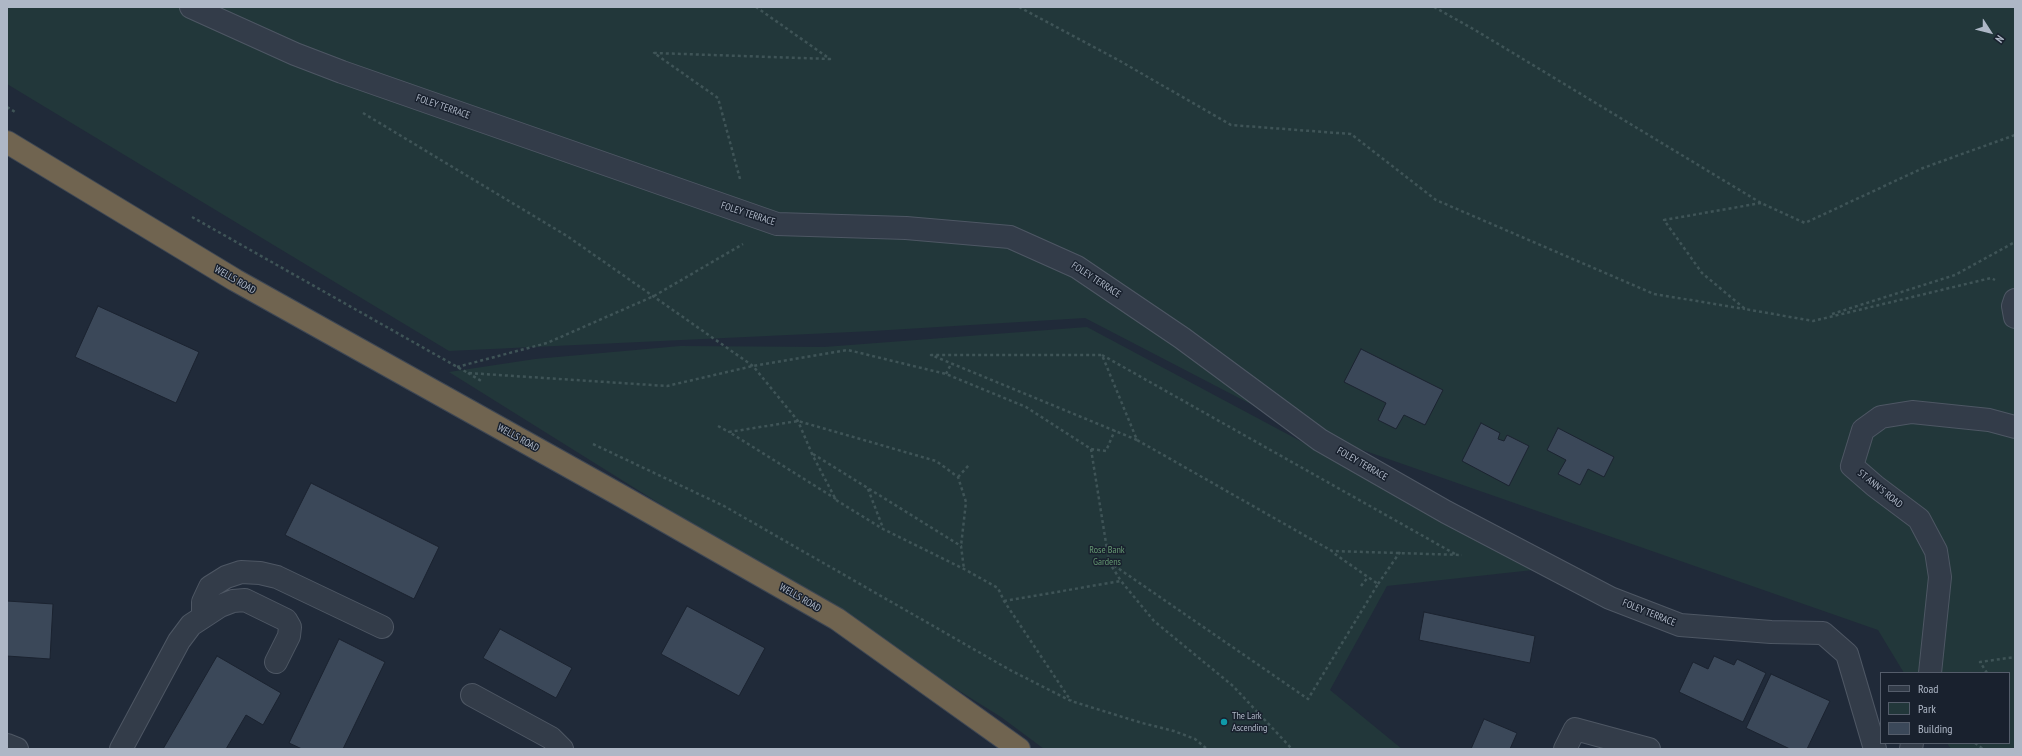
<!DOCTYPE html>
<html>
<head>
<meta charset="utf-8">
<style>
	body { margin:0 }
	#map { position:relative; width:2022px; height:756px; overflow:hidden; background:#202a39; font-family:"PT Sans Narrow",sans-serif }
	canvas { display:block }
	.frame { position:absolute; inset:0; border:8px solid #aeb7c6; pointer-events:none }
	.legend { position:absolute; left:1880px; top:672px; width:130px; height:72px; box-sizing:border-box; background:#19212e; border:1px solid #555d6b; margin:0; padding:5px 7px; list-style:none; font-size:12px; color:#aeb7c6 }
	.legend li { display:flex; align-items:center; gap:8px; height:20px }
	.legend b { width:20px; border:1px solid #555d6b }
	.north { position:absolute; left:1970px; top:12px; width:40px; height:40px; -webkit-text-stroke:3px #19212e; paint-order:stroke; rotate:126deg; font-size:11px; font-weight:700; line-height:16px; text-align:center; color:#aeb7c6 }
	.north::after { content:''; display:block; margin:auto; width:14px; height:18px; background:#aeb7c6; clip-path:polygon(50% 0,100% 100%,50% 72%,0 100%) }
</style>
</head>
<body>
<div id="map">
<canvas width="2022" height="756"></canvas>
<div class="frame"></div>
<ul class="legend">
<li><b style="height:5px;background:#333c49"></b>Road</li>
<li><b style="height:11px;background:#22373a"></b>Park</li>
<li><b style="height:11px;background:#3b4859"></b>Building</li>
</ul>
<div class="north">N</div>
</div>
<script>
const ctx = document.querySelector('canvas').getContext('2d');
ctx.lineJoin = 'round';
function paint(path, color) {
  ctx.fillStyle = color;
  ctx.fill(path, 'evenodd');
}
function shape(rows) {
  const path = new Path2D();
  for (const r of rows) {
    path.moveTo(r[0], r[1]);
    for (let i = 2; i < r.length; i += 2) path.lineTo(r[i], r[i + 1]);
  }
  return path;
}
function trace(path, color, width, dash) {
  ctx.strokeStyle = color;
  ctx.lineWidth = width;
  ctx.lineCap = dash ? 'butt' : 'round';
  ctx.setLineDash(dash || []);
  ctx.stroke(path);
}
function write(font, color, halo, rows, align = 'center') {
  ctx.font = font + ' "PT Sans Narrow",sans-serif';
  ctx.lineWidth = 3;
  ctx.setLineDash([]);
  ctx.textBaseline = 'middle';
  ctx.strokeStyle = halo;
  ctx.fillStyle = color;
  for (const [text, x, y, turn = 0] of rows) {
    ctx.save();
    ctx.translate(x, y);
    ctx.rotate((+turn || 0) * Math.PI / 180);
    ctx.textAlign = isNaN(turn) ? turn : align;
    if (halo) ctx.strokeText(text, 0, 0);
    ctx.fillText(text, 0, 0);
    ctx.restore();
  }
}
paint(shape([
	[7,7,2015,7,2015,749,1951,749,1947,743,2009,743,2009,673,1904,673,1878,630,1291,425,1085,318,873,331,449,351,7,84],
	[1087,327,1319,451,1533,570,1387,586,1330,690,1402,749,1044,749,1001,717,449,372,535,359,680,346,824,347]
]), '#22373a');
const building = shape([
	[98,306,199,352,176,403,75,357,98,306],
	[1361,349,1443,390,1425,425,1404,415,1396,429,1378,420,1386,403,1344,382,1361,349],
	[1481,423,1500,433,1498,439,1504,441,1507,435,1529,446,1509,486,1462,461,1481,423],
	[1558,428,1614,457,1604,477,1588,469,1580,485,1558,474,1566,460,1547,450,1558,428],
	[311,483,439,547,414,599,285,535,311,483],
	[7,601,53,604,50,659,7,656,7,601],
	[687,606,765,648,739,696,661,654,687,606],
	[1424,612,1535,636,1530,663,1419,640,1424,612],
	[500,629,572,668,556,698,483,658,500,629],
	[339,639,385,662,343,749,302,749,289,743,339,639],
	[217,656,281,693,263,725,246,715,226,749,163,749,217,656],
	[1714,656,1734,665,1737,659,1766,673,1743,722,1679,692,1693,662,1708,669,1714,656],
	[1771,674,1830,701,1807,749,1790,749,1746,728,1771,674],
	[1484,719,1517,733,1510,749,1471,749,1484,719]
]);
paint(building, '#3b4859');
trace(building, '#1b2330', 1);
const minor = shape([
	[191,7,295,54,342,72,777,224,906,228,1010,237,1077,267,1182,338,1320,440,1446,512,1610,598,1680,625,1771,632,1823,633,1847,654,1875,749],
	[2015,300,2013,306,2015,317],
	[203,616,203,602,210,587,226,577,241,572,260,573,277,577,382,627],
	[1930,673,1940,577,1936,551,1919,519,1875,486,1852,466,1863,430,1881,417,1912,412,1989,420,2015,427],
	[472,695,551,738,562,749],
	[7,745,17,749],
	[121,749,179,641,191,625,220,606,233,601,245,600,286,620,290,627,289,636,276,662],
	[1565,749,1575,729,1649,749],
	[1911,749,1912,743]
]);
const highway = shape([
	[7,142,235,280,618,494,837,619,1019,749]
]);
trace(minor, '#4e5764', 24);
trace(highway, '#3e4754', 24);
trace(shape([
	[1019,7,1120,61,1231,125,1351,134,1436,200,1654,294,1745,309],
	[1434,7,1475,30,1761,203,1805,223,1923,168,2015,135],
	[7,107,15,112],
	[363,113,567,236,753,366,798,421,812,454,836,500,883,529,964,569,998,588,1004,601,1071,701],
	[740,179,718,98,654,53,830,59,756,7],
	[1761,203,1664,220,1702,273,1745,309,1813,321,1991,278,1995,280],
	[192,217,468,373,667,386,753,366,848,350,946,374,1026,407,1091,449,1106,451,1115,430],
	[1832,314,1955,275,2015,242],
	[1102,355,1455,554],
	[457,367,547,343,654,296,743,244],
	[468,373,483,382],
	[946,374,951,364],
	[718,426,729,432],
	[1137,440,931,355,1102,355,1137,440,1332,551,1462,555],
	[593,444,724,506,1010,670,1071,701,1142,723,1174,731,1195,739,1207,749],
	[1091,449,1109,562,1121,581,1154,621,1233,686,1292,749],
	[813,454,961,546,964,569],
	[958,477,969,465],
	[868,489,883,528],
	[836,499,729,432,798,421,936,461,958,477,966,502,961,546],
	[1109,562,1308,699,1378,584,1332,552],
	[1378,584,1400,552],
	[1361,586,1368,577],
	[1004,601,1121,581],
	[1987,673,1980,662,2015,657],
	[1975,743,1983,749]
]), '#3f5457', 2.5, [3, 3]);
trace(minor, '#333c49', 22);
trace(highway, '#706450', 22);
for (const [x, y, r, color] of [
	[1224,722,4,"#0f9aa8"]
]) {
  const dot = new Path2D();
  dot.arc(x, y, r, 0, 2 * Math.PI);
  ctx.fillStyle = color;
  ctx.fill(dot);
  trace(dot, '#19212e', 1.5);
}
write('10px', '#aeb7c6', '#19212e', [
	["FOLEY TERRACE",443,107,19],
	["FOLEY TERRACE",748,214,18],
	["WELLS ROAD",235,280,30],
	["FOLEY TERRACE",1096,280,33],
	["WELLS ROAD",518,438,29],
	["FOLEY TERRACE",1362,464,30],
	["ST ANN'S ROAD",1880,489,39],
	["WELLS ROAD",800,598,30],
	["FOLEY TERRACE",1649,613,22]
]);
write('10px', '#649771', '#19212e', [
	["Rose Bank",1107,550],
	["Gardens",1107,562]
]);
write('10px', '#aeb7c6', '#19212e', [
	["The Lark",1232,716],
	["Ascending",1232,728]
], 'left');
</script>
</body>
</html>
